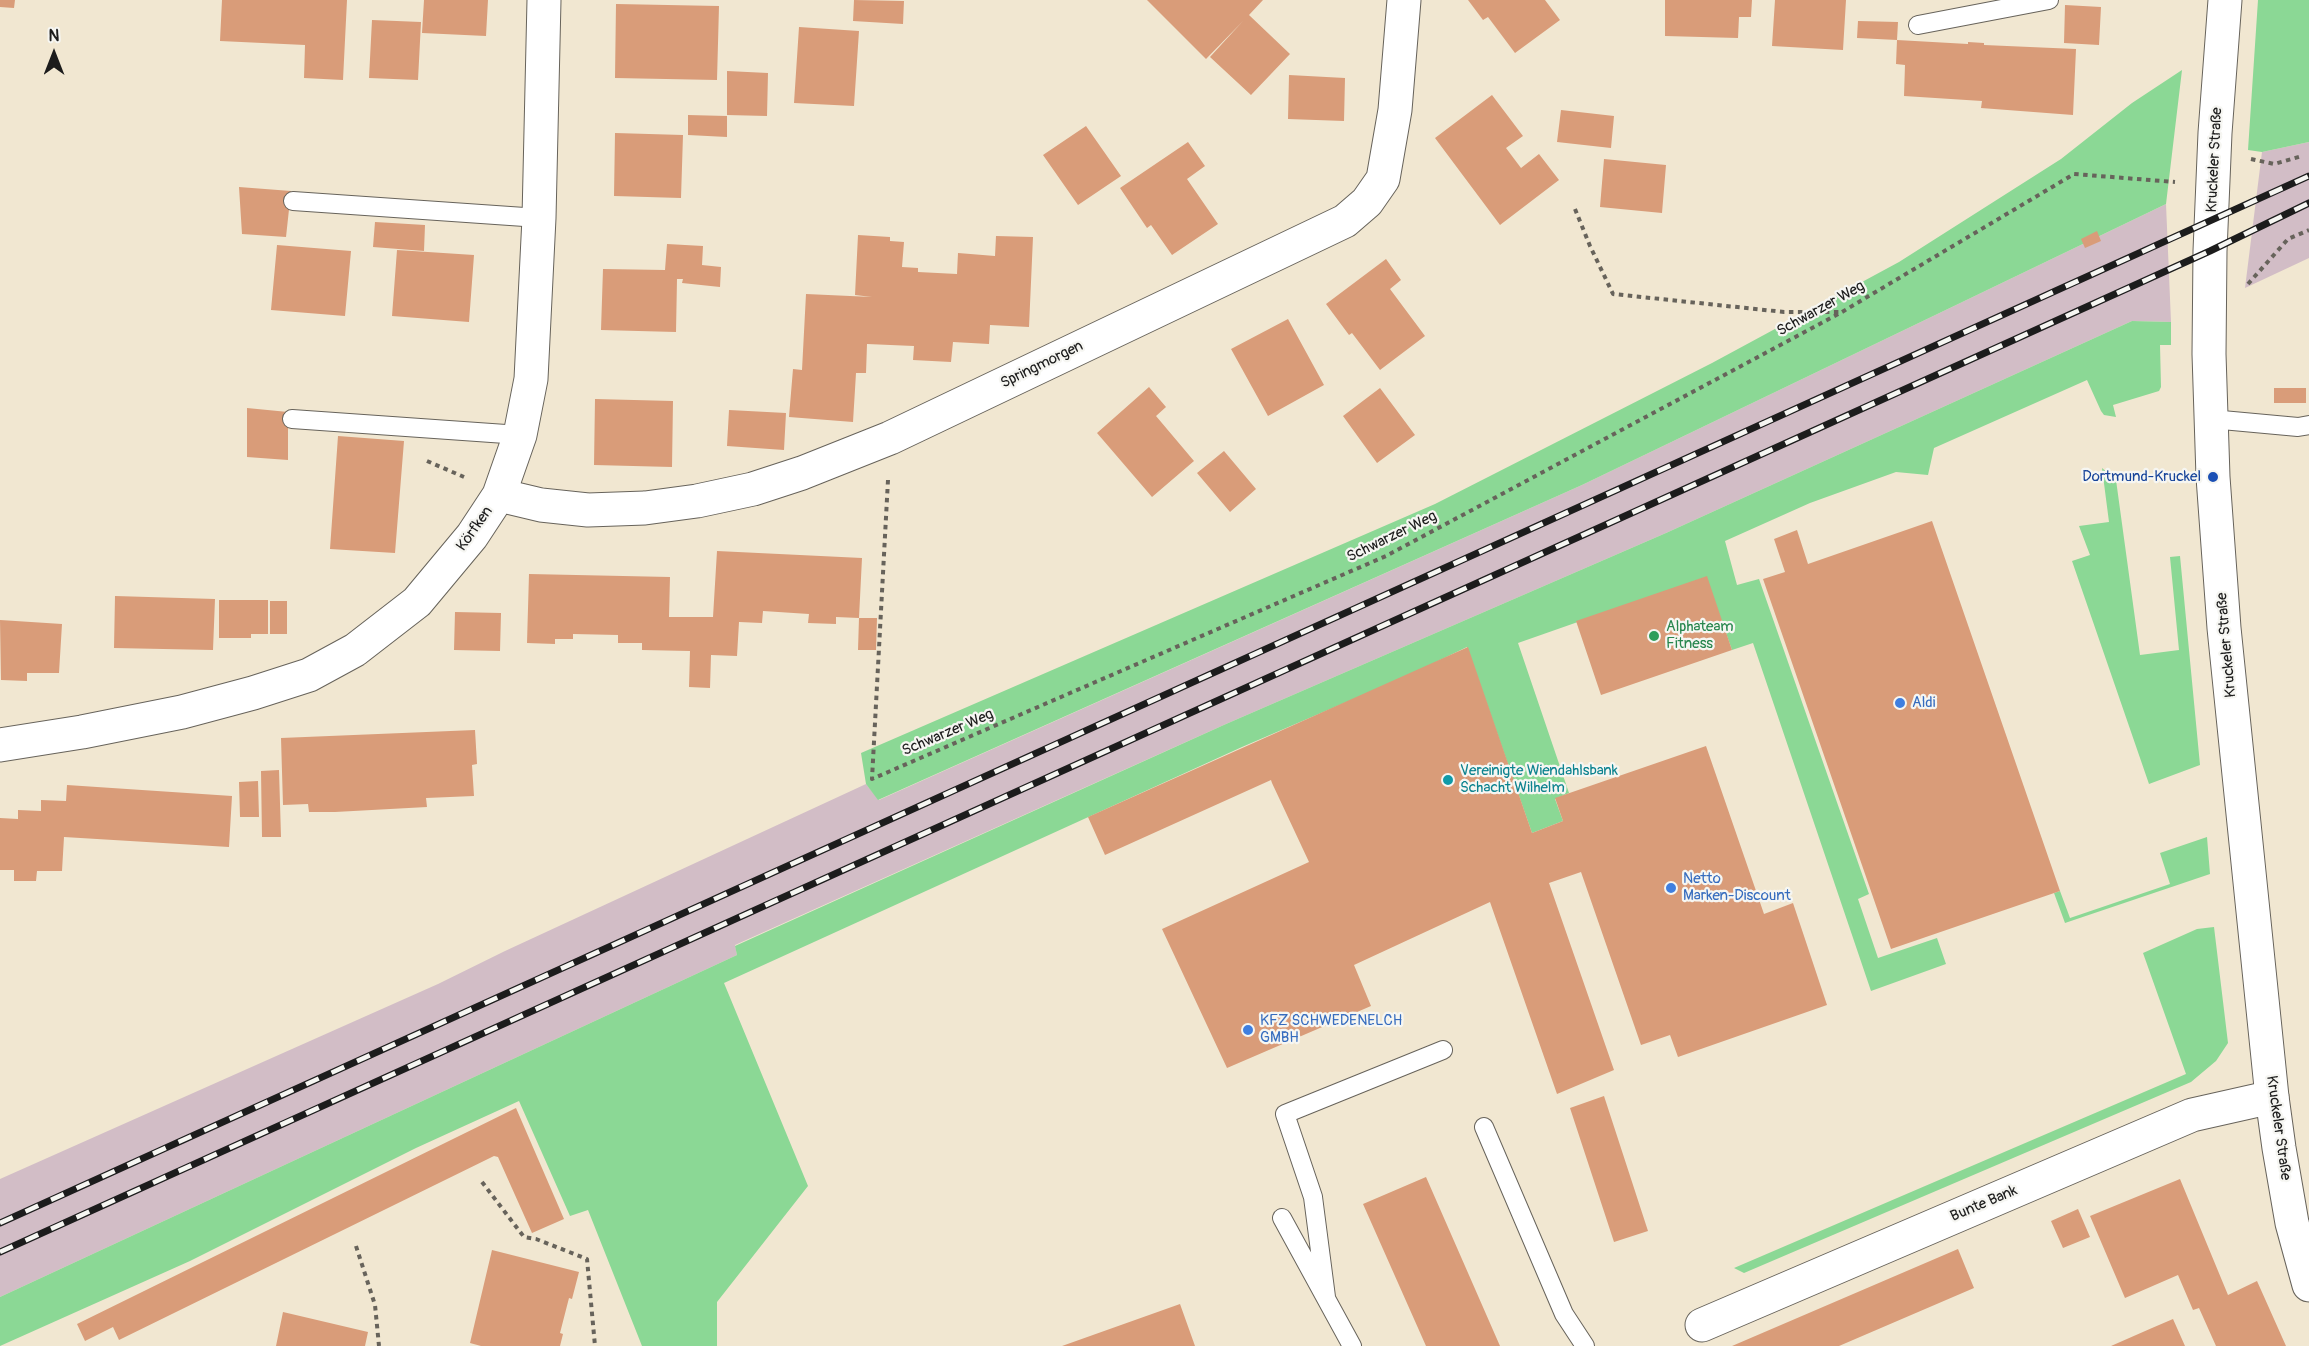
<!DOCTYPE html>
<html>
<head>
<meta charset="utf-8">
<style>
	body { margin:0 }
	#map { position:relative; width:2309px; height:1346px; overflow:hidden; background:#f1e7d1; font-family:Pangolin,sans-serif }
	canvas { display:block }
	.north { position:absolute; left:24px; top:24px; width:60px; height:60px; -webkit-text-stroke:4px #f6f6f2; paint-order:stroke; rotate:0deg; font-size:16px; font-weight:700; line-height:24px; text-align:center; color:#1c1c1c }
	.north::after { content:''; display:block; margin:auto; width:21px; height:27px; background:#1c1c1c; clip-path:polygon(50% 0,100% 100%,50% 72%,0 100%) }
</style>
</head>
<body>
<div id="map">
<canvas width="2309" height="1346"></canvas>
<div class="north">N</div>
</div>
<script>
const ctx = document.querySelector('canvas').getContext('2d');
ctx.lineJoin = 'round';
function paint(path, color) {
  ctx.fillStyle = color;
  ctx.fill(path, 'evenodd');
}
function shape(rows) {
  const path = new Path2D();
  for (const r of rows) {
    path.moveTo(r[0], r[1]);
    for (let i = 2; i < r.length; i += 2) path.lineTo(r[i], r[i + 1]);
  }
  return path;
}
function trace(path, color, width, dash) {
  ctx.strokeStyle = color;
  ctx.lineWidth = width;
  ctx.lineCap = dash ? 'butt' : 'round';
  ctx.setLineDash(dash || []);
  ctx.stroke(path);
}
function write(font, color, halo, rows, align = 'center') {
  ctx.font = font + ' Pangolin,sans-serif';
  ctx.lineWidth = 4.5;
  ctx.setLineDash([]);
  ctx.textBaseline = 'middle';
  ctx.strokeStyle = halo;
  ctx.fillStyle = color;
  for (const [text, x, y, turn = 0] of rows) {
    ctx.save();
    ctx.translate(x, y);
    ctx.rotate((+turn || 0) * Math.PI / 180);
    ctx.textAlign = isNaN(turn) ? turn : align;
    if (halo) ctx.strokeText(text, 0, 0);
    ctx.fillText(text, 0, 0);
    ctx.restore();
  }
}
paint(shape([
	[2309,142,2309,258,2245,288,2262,152],
	[2166,204,2171,322,2132,321,1666,533,1226,724,735,945,737,955,0,1297,0,1179,438,984,505,951,866,784,879,800,1582,485]
]), '#d2bdc6');
paint(shape([
	[2258,0,2309,0,2309,142,2262,152,2248,150],
	[2182,70,2166,204,1582,485,878,800,866,784,861,753,1435,504,1712,363,1899,262,2061,159,2132,103],
	[2132,321,2171,322,2171,345,2160,345,2161,387,2159,391,2113,405,2116,417,2104,415,2101,411,2087,380,1934,448,1928,475,1896,472,1810,503,1725,541,1737,585,1759,579,1869,894,1858,899,1878,958,1937,938,1946,964,1871,991,1753,643,1732,650,1706,577,1518,643,1569,793,1555,799,1563,821,1532,833,1467,647,1407,676,1242,747,724,983,808,1186,717,1302,717,1346,642,1346,588,1210,570,1216,519,1101,416,1148,190,1261,0,1346,0,1297,737,955,735,946,1226,724,1666,533],
	[2102,468,2116,480,2140,655,2179,650,2170,557,2180,556,2200,765,2149,784,2072,561,2090,555,2079,526,2109,522],
	[2207,837,2210,874,2065,923,2054,893,2060,891,2070,918,2170,884,2160,853],
	[2214,927,2228,1043,2216,1061,2191,1082,1744,1273,1734,1268,2186,1074,2143,953,2197,929]
]), '#8bd895');
paint(shape([
	[0,0,15,0,14,8,0,7],
	[222,0,347,0,343,80,304,78,305,45,220,41],
	[424,0,488,0,486,36,422,33],
	[854,0,904,1,903,24,853,21],
	[1147,0,1263,0,1249,15,1290,54,1251,95,1210,57,1243,21,1206,59],
	[1468,0,1545,0,1560,20,1515,53,1488,17,1483,20],
	[1665,0,1752,0,1751,17,1739,17,1738,38,1665,36],
	[1775,0,1846,0,1843,50,1772,46],
	[616,4,719,6,717,80,615,78],
	[2065,5,2101,7,2099,45,2064,43],
	[372,20,421,22,418,80,369,78],
	[1858,21,1898,22,1897,40,1968,44,1968,42,1984,43,1984,45,2076,49,2073,115,1981,108,1982,101,1904,96,1905,65,1896,64,1897,40,1857,38],
	[799,27,859,31,854,106,794,103],
	[727,71,768,73,767,116,727,115],
	[1289,75,1345,78,1344,121,1288,119],
	[1492,95,1523,136,1506,148,1521,168,1539,154,1559,180,1500,225,1435,138],
	[1561,110,1614,116,1611,148,1557,142],
	[688,115,727,116,727,137,688,135],
	[1086,126,1121,176,1078,205,1043,155],
	[615,133,683,135,681,198,614,196],
	[1188,142,1205,166,1187,179,1218,224,1172,255,1151,225,1147,228,1120,188],
	[1604,159,1666,165,1662,213,1600,207],
	[239,187,291,191,286,237,242,234],
	[375,222,425,225,424,251,373,247],
	[2097,231,2101,241,2085,248,2081,239],
	[858,235,890,237,890,241,904,242,902,267,918,268,918,272,957,274,958,253,995,256,996,236,1033,237,1029,327,990,325,989,344,953,342,951,362,913,360,914,346,867,344,866,373,856,373,853,422,789,417,793,369,802,370,806,294,872,297,855,295],
	[667,244,703,246,702,265,721,267,720,287,682,283,683,279,677,279,676,332,601,330,603,269,665,270],
	[277,245,351,251,345,316,271,310],
	[397,250,474,255,469,322,392,316],
	[1386,259,1401,280,1390,289,1425,336,1380,370,1352,333,1349,335,1326,304],
	[1288,319,1324,385,1268,416,1231,349],
	[1149,387,1166,407,1156,416,1194,461,1152,497,1097,433],
	[1380,388,1415,435,1377,463,1343,416],
	[2274,388,2306,388,2306,403,2274,403],
	[595,399,673,401,672,467,594,465],
	[247,408,288,412,288,460,247,457],
	[729,410,786,413,784,450,727,446],
	[338,436,404,441,395,553,330,549],
	[1224,451,1256,489,1230,512,1197,473],
	[1932,521,2060,891,1891,949,1763,579,1785,572,1774,539,1797,530,1808,564],
	[717,551,862,558,859,618,836,617,836,624,808,623,809,614,763,611,762,623,739,622,737,656,711,655,710,688,689,687,690,651,642,650,642,643,618,643,618,635,573,634,573,639,555,639,555,644,527,643,529,574,670,577,669,617,713,617],
	[1707,576,1732,650,1601,695,1576,621],
	[115,596,215,599,213,650,114,648],
	[219,600,268,600,268,634,251,634,251,638,219,638],
	[270,601,287,601,287,634,270,634],
	[455,612,501,613,500,651,454,650],
	[859,618,877,618,876,650,858,650],
	[0,620,62,624,59,673,27,673,27,681,1,680],
	[1468,647,1532,833,1563,821,1555,798,1706,746,1764,914,1793,903,1827,1005,1678,1057,1670,1035,1641,1045,1581,872,1549,883,1614,1070,1557,1094,1490,902,1354,965,1371,1006,1227,1068,1162,929,1309,862,1272,783,1271,780,1105,855,1088,817],
	[475,730,477,764,472,765,474,796,426,798,427,807,335,812,309,812,308,804,283,805,281,738],
	[279,770,281,837,262,837,261,771],
	[258,781,259,817,240,817,239,782],
	[67,785,232,796,229,847,64,837,62,871,37,871,36,881,14,881,14,870,0,870,0,818,18,819,18,810,41,811,41,800,66,801],
	[1604,1096,1648,1231,1614,1242,1570,1108],
	[516,1108,564,1219,532,1233,498,1157,494,1156,119,1340,113,1327,85,1341,77,1324],
	[1426,1177,1500,1346,1426,1346,1363,1204],
	[2180,1179,2228,1295,2257,1281,2286,1346,2216,1346,2199,1308,2193,1310,2178,1275,2125,1298,2090,1216],
	[2078,1209,2090,1237,2063,1248,2051,1221],
	[1958,1249,1974,1288,1839,1346,1732,1346],
	[492,1250,579,1272,572,1299,569,1298,560,1333,563,1334,560,1346,481,1346,470,1343],
	[1180,1304,1195,1346,1062,1346],
	[283,1312,368,1332,365,1346,276,1346],
	[2173,1319,2185,1346,2111,1346,2152,1328]
]), '#d99c79');
const service = shape([
	[1918,25,2049,0],
	[293,201,539,218],
	[292,419,520,435],
	[2211,419,2298,427,2309,425],
	[1484,1127,1564,1314,1585,1346],
	[1282,1218,1352,1346],
	[1326,1297,1313,1197,1285,1114,1443,1050]
]);
const minor = shape([
	[499,495,541,505,588,510,645,508,697,501,753,489,802,473,890,438,1345,221,1367,202,1383,179,1395,110,1404,0],
	[0,745,82,732,182,712,253,693,309,675,355,650,417,602,472,536,499,495,520,435,531,379,539,218,544,0],
	[1702,1325,2192,1115,2272,1097]
]);
const tertiary = shape([
	[2225,0,2215,133,2210,251,2209,354,2213,477,2224,628,2272,1097,2279,1148,2292,1223,2309,1285]
]);
trace(service, '#67635b', 20);
trace(minor, '#67635b', 35);
trace(tertiary, '#67635b', 35);
trace(shape([
	[2251,159,2274,164,2302,156],
	[1575,209,1590,246,1613,294,1784,312,1841,312],
	[2248,284,2288,239,2309,230],
	[427,461,464,477],
	[888,480,872,779,1386,556,1842,312,2074,174,2175,182],
	[482,1182,524,1237,536,1239,587,1259,595,1346],
	[356,1246,375,1305,379,1346]
]), '#67635b', 4, [4.5, 4.5]);
trace(service, '#fff', 18);
trace(minor, '#fff', 33);
trace(tertiary, '#fff', 33);
const rail = shape([
	[0,1223,2309,176],
	[0,1252,2210,251,2309,203]
]);
trace(rail, '#1c1c1c', 7);
trace(rail, '#f6f6f2', 4.5, [14]);
for (const [x, y, r, color] of [
	[2213,477,6,"#1a4fb4"],
	[1654,636,6,"#2e9e5b"],
	[1900,703,6,"#3f7fe0"],
	[1448,780,6,"#0f9aa8"],
	[1671,888,6,"#3f7fe0"],
	[1248,1030,6,"#3f7fe0"]
]) {
  const dot = new Path2D();
  dot.arc(x, y, r, 0, 2 * Math.PI);
  ctx.fillStyle = color;
  ctx.fill(dot);
  trace(dot, '#f6f6f2', 2);
}
write('15px', '#1c1c1c', '#f6f6f2', [
	["Kruckeler Straße",2215,160,-87],
	["Schwarzer Weg",1821,309,-29],
	["Springmorgen",1042,365,-26],
	["Körfken",475,529,-55],
	["Schwarzer Weg",1392,537,-26],
	["Kruckeler Straße",2227,645,-95],
	["Schwarzer Weg",948,733,-23],
	["Kruckeler Straße",2278,1128,82],
	["Bunte Bank",1984,1204,-23]
]);
write('15px', '#164399', '#f6f6f2', [
	["Dortmund-Kruckel",2201,477]
], 'right');
write('15px', '#27864d', '#f6f6f2', [
	["Alphateam",1666,627],
	["Fitness",1666,644]
], 'left');
write('15px', '#366cbe', '#f6f6f2', [
	["Aldi",1912,703],
	["Netto",1683,879],
	["Marken-Discount",1683,896],
	["KFZ SCHWEDENELCH",1260,1021],
	["GMBH",1260,1038]
], 'left');
write('15px', '#0d838f', '#f6f6f2', [
	["Vereinigte Wiendahlsbank",1460,771],
	["Schacht Wilhelm",1460,788]
], 'left');
</script>
</body>
</html>
